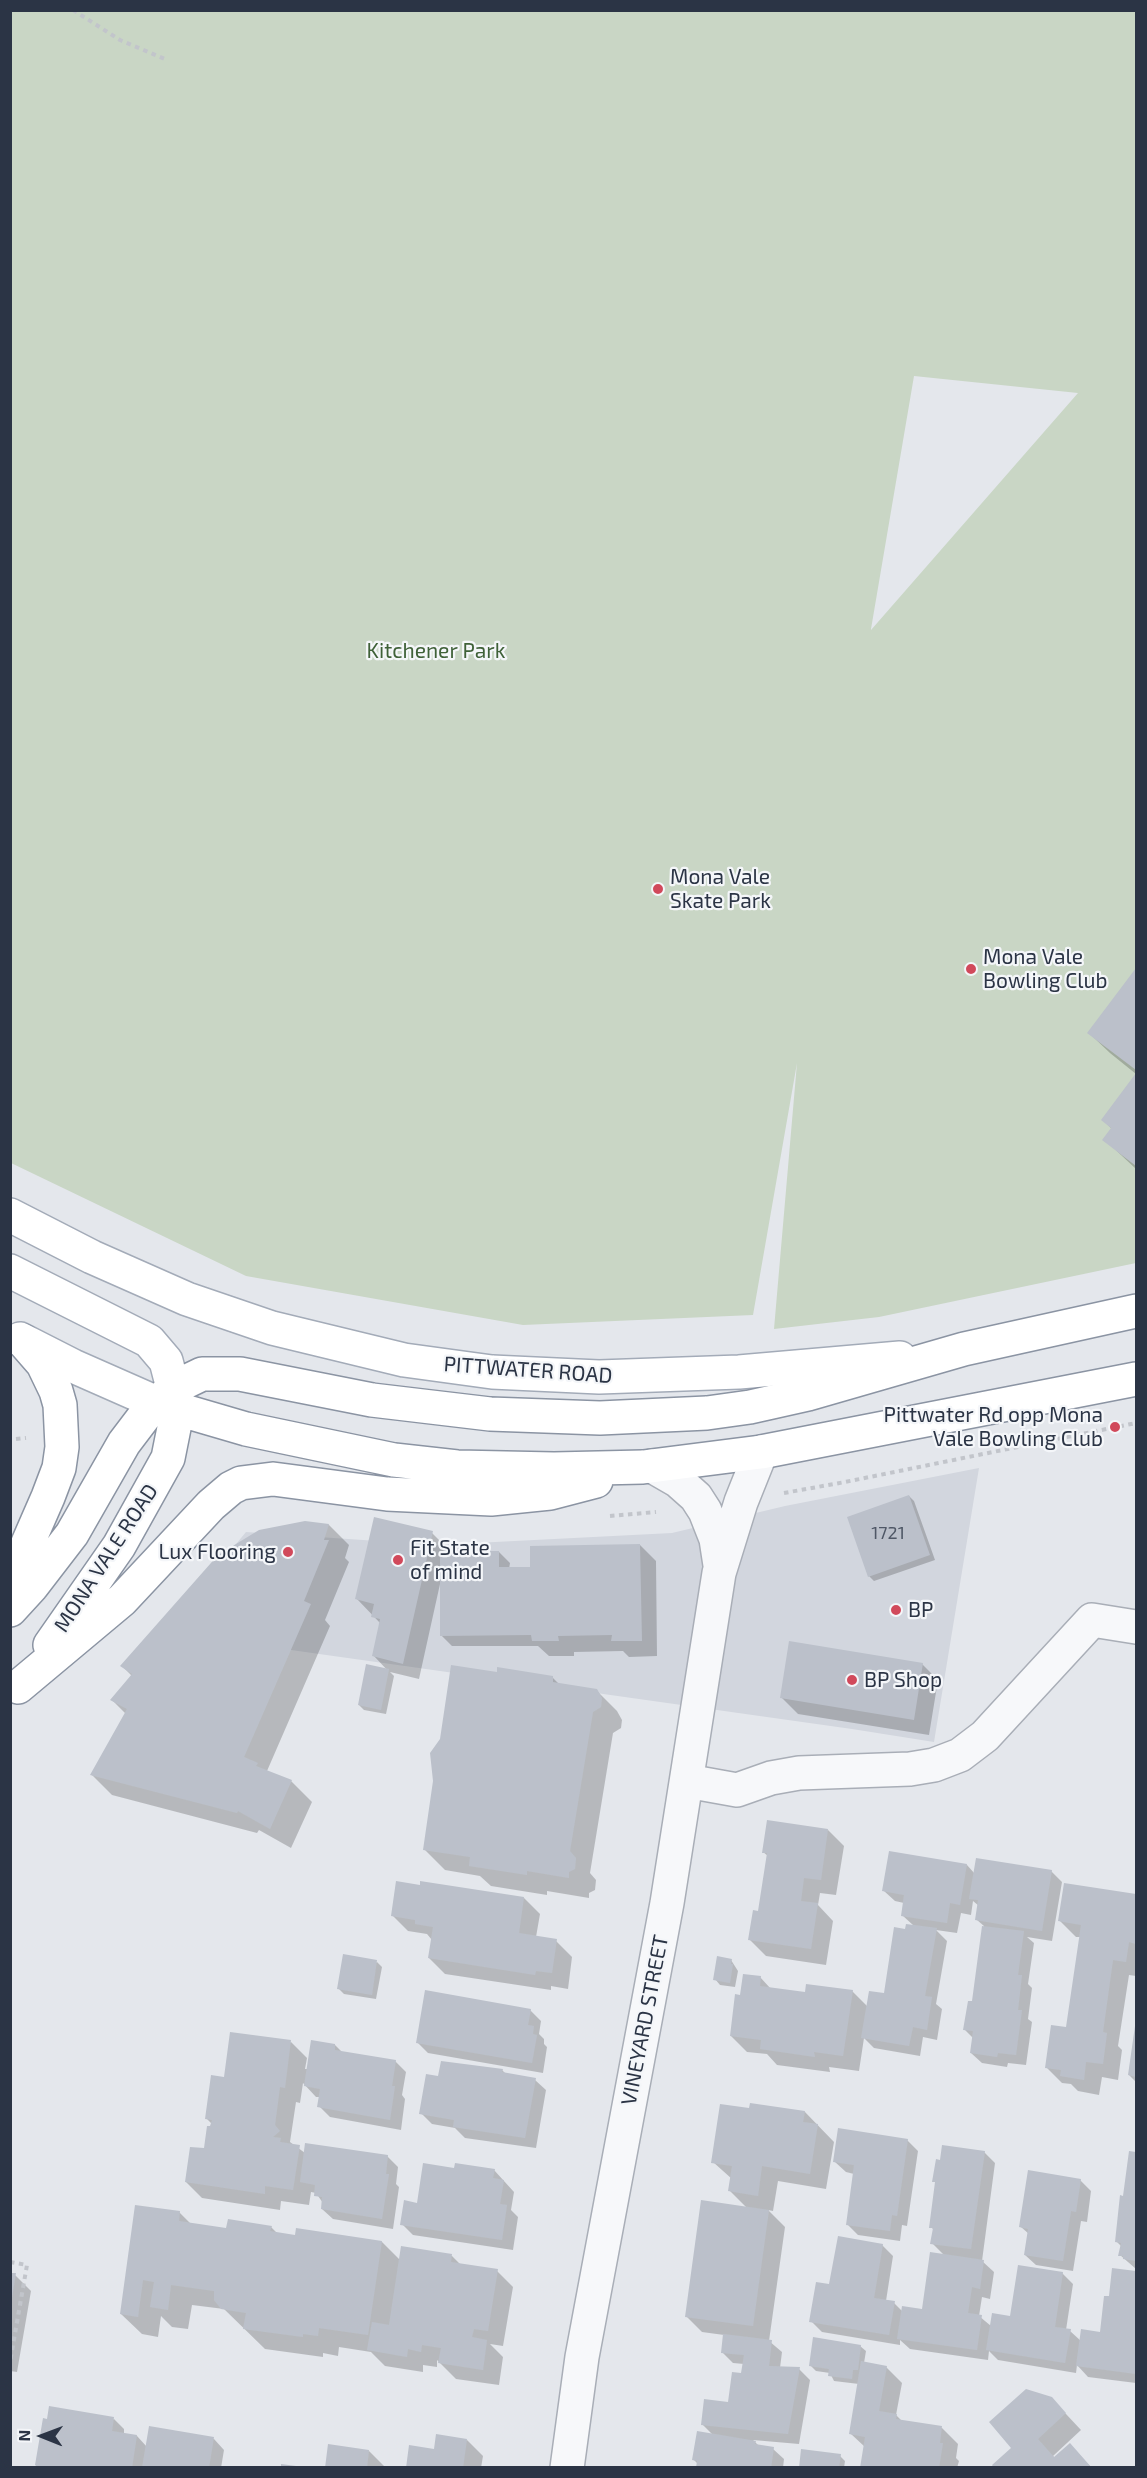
<!DOCTYPE html>
<html>
<head>
<meta charset="utf-8">
<style>
	body { margin:0 }
	#map { position:relative; width:1147px; height:2478px; overflow:hidden; background:#e4e7ec; font-family:"Exo 2",sans-serif }
	canvas { display:block }
	.frame { position:absolute; inset:0; border:12px solid #2b3445; pointer-events:none }
	.north { position:absolute; left:12px; top:2406px; width:60px; height:60px; -webkit-text-stroke:4px #f4f6f9; paint-order:stroke; rotate:271deg; font-size:16px; font-weight:700; line-height:24px; text-align:center; color:#2b3445 }
	.north::after { content:''; display:block; margin:auto; width:21px; height:27px; background:#2b3445; clip-path:polygon(50% 0,100% 100%,50% 72%,0 100%) }
</style>
</head>
<body>
<div id="map">
<canvas width="1147" height="2478"></canvas>
<div class="frame"></div>
<div class="north">N</div>
</div>
<script>
const ctx = document.querySelector('canvas').getContext('2d');
ctx.lineJoin = 'round';
function paint(path, color) {
  ctx.fillStyle = color;
  ctx.fill(path, 'evenodd');
}
function shape(rows) {
  const path = new Path2D();
  for (const r of rows) {
    path.moveTo(r[0], r[1]);
    for (let i = 2; i < r.length; i += 2) path.lineTo(r[i], r[i + 1]);
  }
  return path;
}
function trace(path, color, width, dash) {
  ctx.strokeStyle = color;
  ctx.lineWidth = width;
  ctx.lineCap = dash ? 'butt' : 'round';
  ctx.setLineDash(dash || []);
  ctx.stroke(path);
}
function write(font, color, halo, rows, align = 'center') {
  ctx.font = font + ' "Exo 2",sans-serif';
  ctx.lineWidth = 4.5;
  ctx.setLineDash([]);
  ctx.textBaseline = 'middle';
  ctx.strokeStyle = halo;
  ctx.fillStyle = color;
  for (const [text, x, y, turn = 0] of rows) {
    ctx.save();
    ctx.translate(x, y);
    ctx.rotate((+turn || 0) * Math.PI / 180);
    ctx.textAlign = isNaN(turn) ? turn : align;
    if (halo) ctx.strokeText(text, 0, 0);
    ctx.fillText(text, 0, 0);
    ctx.restore();
  }
}
paint(shape([
	[979,1468,934,1742,852,1729,163,1632,246,1532,436,1545,672,1533,785,1506]
]), '#d2d6de');
paint(shape([
	[11,11,1136,11,1136,1263,879,1317,774,1329,797,1063,753,1315,523,1325,246,1276,11,1163],
	[914,376,1078,393,871,630,871,629]
]), '#c9d6c5');
paint(shape([
	[1136,971,1136,1074,1110,1053,1089,1033],
	[1136,1075,1136,1169,1104,1139,1112,1129,1103,1120],
	[909,1496,914,1501,935,1560,874,1581,869,1576],
	[295,1523,329,1525,349,1545,345,1558,349,1562,325,1620,330,1626,267,1771,291,1781,312,1802,291,1848,259,1830,257,1833,112,1795,92,1775,126,1714,112,1700,132,1676,122,1666],
	[432,1533,448,1549,447,1552,499,1552,510,1563,509,1569,529,1569,640,1545,656,1561,657,1656,629,1657,623,1651,574,1652,574,1656,549,1656,538,1646,452,1646,441,1635,440,1584,419,1679,390,1672,394,1676,386,1714,364,1710,359,1705,388,1671,374,1656,381,1624,357,1599],
	[922,1664,938,1680,929,1735,798,1714,782,1698],
	[498,1674,553,1678,560,1685,596,1690,617,1711,622,1720,621,1728,613,1733,590,1873,596,1880,595,1890,589,1893,589,1898,547,1891,547,1895,491,1886,480,1876,445,1870,424,1849],
	[828,1830,844,1846,836,1895,820,1893,818,1905,833,1921,826,1965,766,1956,750,1940,760,1912,768,1856,763,1852],
	[967,1865,975,1874,1051,1871,1062,1882,1052,1941,1027,1937,1034,1943,1028,1984,1032,1988,1028,2019,1032,2022,1026,2065,1008,2063,1007,2067,982,2063,971,2053,973,2038,965,2030,973,2003,984,1926,977,1920,979,1906,973,1901,971,1915,961,1913,957,1933,936,1930,947,1941,936,2004,942,2009,937,2040,923,2037,920,2056,874,2048,864,2038,859,2071,829,2067,830,2072,777,2065,767,2054,747,2052,731,2036,741,1996,760,1977,771,1989,806,1993,852,1991,868,2007,886,1995,906,1931,914,1926,902,1915,904,1903,895,1901,884,1891],
	[1065,1885,1136,1896,1136,1976,1129,1975,1118,2046,1122,2050,1118,2080,1102,2077,1099,2095,1078,2091,1071,2084,1062,2083,1046,2067,1067,2029,1081,1937,1076,1937,1060,1921],
	[524,1898,540,1914,536,1937,556,1941,572,1957,568,1989,551,1986,551,1990,445,1974,429,1958,432,1940,427,1934,408,1931,392,1915],
	[731,1960,738,1971,735,1987,720,1985,715,1979],
	[377,1962,382,1967,376,1999,344,1994,339,1989],
	[530,2010,541,2021,539,2034,544,2039,544,2044,547,2047,543,2073,428,2053,417,2042],
	[1136,2029,1136,2082,1129,2075],
	[291,2042,307,2058,305,2069,308,2069,335,2045,343,2053,395,2061,406,2072,402,2095,405,2099,401,2130,330,2117,319,2106,320,2097,316,2097,303,2083,300,2103,296,2102,290,2142,305,2153,387,2156,398,2167,396,2184,399,2187,393,2229,333,2219,322,2209,323,2203,316,2193,311,2192,309,2205,281,2201,280,2210,202,2198,186,2182,205,2150,212,2124,207,2119,225,2079],
	[502,2070,507,2075,535,2080,546,2090,536,2148,465,2138,455,2128,432,2124,421,2113,439,2078],
	[750,2110,805,2112,834,2142,826,2189,778,2181,773,2211,768,2210,785,2227,769,2341,782,2352,780,2368,799,2369,810,2380,799,2444,753,2440,759,2446,773,2449,784,2459,783,2468,698,2468,698,2464,693,2459,713,2435,702,2424,729,2404,743,2374,744,2364,733,2363,722,2352,724,2335,702,2332,686,2316,747,2208,730,2191,732,2179,713,2162],
	[907,2140,918,2151,907,2226,902,2225,900,2241,858,2235,847,2224,854,2174,846,2172,835,2162],
	[984,2152,995,2163,982,2261,994,2272,990,2299,982,2297,979,2316,991,2326,1011,2317,1062,2273,1073,2284,1066,2330,1070,2331,1081,2341,1101,2334,1110,2298,1114,2270,1136,2273,1136,2383,1088,2377,1077,2365,1076,2373,998,2360,989,2351,988,2360,910,2349,900,2340,900,2345,822,2332,811,2321,831,2286,882,2245,893,2256,886,2301,894,2303,902,2311,924,2310,944,2255,932,2243,934,2230,931,2227,937,2184,934,2181],
	[1130,2153,1136,2153,1136,2269,1120,2255,1121,2246,1117,2242],
	[455,2170,494,2170,514,2192,511,2210,518,2217,513,2250,413,2235,402,2224,419,2205],
	[1080,2180,1091,2191,1087,2222,1081,2221,1073,2271,1036,2265,1025,2255,1029,2234,1021,2227],
	[179,2212,191,2224,227,2230,271,2227,278,2234,382,2242,400,2260,452,2256,461,2265,497,2271,513,2287,503,2346,490,2344,503,2357,499,2385,456,2379,437,2360,437,2367,423,2365,423,2372,385,2366,371,2352,339,2347,338,2356,323,2353,323,2357,265,2349,224,2309,192,2305,188,2329,172,2327,161,2316,158,2337,142,2334,121,2314],
	[10,2274,15,2275,31,2291,17,2372,10,2371],
	[860,2346,866,2351,864,2363,886,2367,902,2383,896,2415,902,2421,942,2428,958,2444,956,2458,959,2461,957,2468,861,2468,865,2447,851,2434,859,2384,834,2381,830,2373,816,2371,811,2366],
	[1051,2398,1081,2430,1053,2456,1055,2458,1085,2461,1092,2468,996,2468],
	[114,2419,124,2429,124,2434,137,2436,147,2447,214,2439,224,2450,221,2468,39,2468],
	[467,2440,483,2456,481,2468,407,2468],
	[369,2451,385,2467,326,2468],
	[840,2456,845,2461,844,2468,801,2468]
]), '#0003');
paint(shape([
	[1136,968,1136,1070,1087,1033],
	[1136,1073,1136,1166,1102,1140,1111,1128,1101,1120],
	[909,1495,930,1555,868,1577,847,1517],
	[374,1517,433,1531,403,1664,372,1656,380,1619,371,1617,374,1604,355,1599],
	[305,1521,329,1524,324,1540,329,1540,304,1601,311,1604,244,1757,258,1763,256,1766,292,1780,270,1829,238,1811,237,1813,90,1775,127,1709,110,1700,132,1674,120,1666,218,1555,259,1530],
	[640,1544,642,1641,611,1641,612,1635,558,1636,559,1641,532,1641,531,1635,440,1636,440,1551,499,1551,499,1567,530,1567,530,1546],
	[789,1641,923,1663,914,1720,780,1698],
	[366,1664,389,1669,381,1710,358,1705],
	[451,1665,497,1672,497,1667,553,1676,553,1682,597,1689,602,1698,601,1707,593,1712,570,1851,576,1858,575,1869,569,1872,569,1878,527,1871,527,1875,469,1866,470,1857,423,1850,433,1781,430,1753,440,1739],
	[767,1820,828,1829,821,1880,804,1878,801,1901,818,1903,811,1949,748,1940,753,1910,758,1911,767,1853,762,1853],
	[889,1851,967,1864,960,1905,950,1903,947,1923,901,1916,904,1895,882,1891],
	[976,1858,1052,1870,1042,1931,975,1920,978,1900,969,1899],
	[396,1881,420,1885,420,1881,524,1897,519,1933,557,1939,552,1973,536,1971,535,1975,428,1958,433,1927,415,1924,415,1920,391,1916],
	[1064,1883,1136,1894,1136,1944,1129,1942,1126,1962,1113,1960,1103,2032,1107,2033,1103,2064,1086,2062,1084,2080,1060,2076,1061,2070,1045,2068,1051,2025,1066,2027,1081,1925,1058,1921],
	[906,1924,937,1928,925,1996,932,1997,927,2030,913,2027,909,2046,861,2038,869,1991,884,1993,894,1927,905,1929],
	[982,1926,1024,1931,1018,1975,1022,1975,1018,2010,1022,2010,1016,2055,998,2053,997,2057,970,2053,973,2031,963,2030,968,2001,972,2001],
	[343,1954,377,1960,372,1995,337,1989],
	[717,1956,732,1959,731,1964,733,1964,730,1983,713,1980],
	[743,1974,761,1976,760,1986,805,1992,806,1984,853,1990,843,2056,814,2052,815,2057,760,2049,761,2040,730,2036,735,1994,740,1995],
	[425,1990,531,2009,528,2025,534,2026,533,2034,537,2035,532,2063,416,2043],
	[1135,2026,1136,2026,1136,2077,1128,2075],
	[230,2032,291,2040,285,2088,280,2087,275,2125,280,2131,273,2137,281,2138,280,2142,300,2145,293,2190,265,2186,265,2194,185,2182,190,2147,204,2148,207,2126,210,2126,212,2120,205,2119,211,2075,224,2077],
	[311,2040,335,2044,335,2050,396,2060,392,2086,395,2086,390,2120,317,2107,320,2089,304,2086],
	[441,2061,503,2069,502,2072,536,2078,525,2138,453,2127,454,2120,419,2114,426,2074,438,2076],
	[750,2103,805,2111,803,2122,818,2124,810,2174,762,2166,758,2196,728,2191,732,2166,711,2163,720,2104,749,2108],
	[838,2128,908,2139,897,2216,892,2215,890,2231,846,2225,854,2165,833,2162],
	[305,2143,388,2155,386,2174,389,2174,382,2219,321,2209,322,2197,314,2196,315,2185,300,2182],
	[942,2145,985,2151,971,2249,930,2244,933,2228,929,2228,935,2182,932,2182,936,2159,940,2160],
	[1129,2151,1136,2152,1136,2261,1123,2259,1123,2256,1118,2256,1121,2243,1115,2242,1120,2195,1123,2196],
	[423,2163,454,2168,455,2163,495,2169,493,2178,504,2180,500,2204,507,2205,502,2240,400,2225,404,2200,417,2203],
	[1028,2170,1081,2179,1076,2212,1071,2211,1063,2261,1024,2255,1028,2229,1019,2227],
	[701,2200,769,2210,753,2326,685,2317],
	[135,2205,180,2211,179,2221,226,2228,228,2219,272,2226,270,2231,295,2235,296,2228,382,2241,368,2335,319,2328,318,2336,303,2334,303,2337,243,2329,246,2313,221,2309,214,2300,214,2291,171,2285,168,2310,150,2307,154,2282,143,2280,138,2317,120,2314],
	[838,2236,883,2244,874,2298,895,2301,889,2335,809,2322,816,2282,829,2284],
	[401,2246,452,2254,451,2262,498,2269,488,2331,474,2329,472,2337,487,2340,483,2370,438,2363,441,2348,422,2345,421,2352,408,2349,407,2357,367,2350,372,2322,389,2325],
	[930,2252,984,2260,980,2289,972,2287,968,2313,982,2315,977,2350,897,2339,902,2306,922,2309],
	[1018,2265,1063,2272,1055,2327,1071,2329,1065,2363,986,2350,992,2313,1010,2316],
	[1112,2268,1136,2271,1136,2374,1076,2366,1081,2329,1100,2332,1104,2296,1109,2296],
	[10,2273,16,2273,12,2297,10,2297],
	[723,2334,772,2340,769,2366,800,2367,788,2434,701,2425,704,2399,728,2402,732,2372,741,2373,744,2355,721,2353],
	[813,2337,861,2345,858,2370,853,2370,852,2379,828,2376,829,2369,809,2366],
	[861,2361,887,2366,879,2411,897,2414,896,2419,942,2426,940,2443,943,2443,939,2468,860,2468,865,2437,849,2434],
	[1026,2389,1052,2397,1066,2413,1038,2439,1054,2457,1070,2443,1092,2468,994,2468,992,2465,1011,2448,989,2422],
	[49,2406,114,2417,112,2431,137,2435,132,2468,39,2468,35,2465,43,2418,47,2419],
	[149,2426,214,2437,209,2468,142,2468],
	[697,2431,756,2441,755,2444,774,2447,771,2468,696,2468,697,2461,692,2460],
	[436,2434,467,2439,463,2468,406,2468,409,2445,434,2449],
	[328,2444,369,2450,367,2468,325,2468],
	[801,2449,841,2454,839,2468,799,2468],
	[281,2464,296,2466,296,2468,281,2468]
]), '#bbc0ca');
const minor = shape([
	[652,1466,678,1481,696,1497,705,1511,716,1539,720,1565],
	[687,1781,737,1790,771,1778,799,1773,910,1769,934,1765,960,1755,985,1736,1092,1620,1136,1627],
	[567,2468,582,2357,667,1903,719,1573,741,1502,761,1452]
]);
const major = shape([
	[10,1215,92,1257,187,1299,272,1328,404,1360,492,1372,599,1377,739,1372,900,1358],
	[10,1271,149,1341,166,1361,173,1388],
	[20,1339,73,1366,157,1403]
]);
const highway = shape([
	[157,1403,246,1429,394,1460,457,1467,554,1469,643,1467,761,1452,1136,1379],
	[10,1584,48,1497,59,1468,62,1447,60,1405,56,1391,43,1364,23,1341],
	[10,1610,32,1586,72,1534,124,1443,146,1414,173,1388,202,1374,240,1374,372,1400,490,1414,600,1418,707,1413,750,1407,808,1394,964,1349,1136,1311],
	[50,1645,119,1546,168,1458,175,1423,173,1390],
	[18,1687,122,1600,211,1505,231,1488,241,1483,273,1479,387,1494,491,1499,550,1493,596,1481]
]);
trace(minor, '#a9aeb7', 36);
trace(major, '#a3abb8', 36);
trace(highway, '#8b94a3', 36);
trace(shape([
	[73,10,120,40,165,59],
	[16,1439,26,1438],
	[784,1493,845,1482,1136,1423],
	[610,1516,656,1512],
	[10,2262,27,2265,10,2362]
]), '#c2c5cb', 4, [4.5, 4.5]);
trace(minor, '#f7f8fa', 33);
trace(major, '#fff', 33);
trace(highway, '#fff', 33);
for (const [x, y, r, color] of [
	[658,889,6,"#d1495b"],
	[971,969,6,"#d1495b"],
	[1115,1427,6,"#d1495b"],
	[288,1552,6,"#d1495b"],
	[398,1560,6,"#d1495b"],
	[896,1610,6,"#d1495b"],
	[852,1680,6,"#d1495b"]
]) {
  const dot = new Path2D();
  dot.arc(x, y, r, 0, 2 * Math.PI);
  ctx.fillStyle = color;
  ctx.fill(dot);
  trace(dot, '#f4f6f9', 2);
}
write('18px', '#4f5766', null, [
	["1721",888,1533]
]);
write('21px', '#3f6138', '#f4f6f9', [
	["Kitchener Park",436,651]
]);
write('21px', '#2b3445', '#f4f6f9', [
	["Mona Vale",670,877],
	["Skate Park",670,901],
	["Mona Vale",983,957],
	["Bowling Club",983,981],
	["Pittwater Rd opp Mona",1103,1415,"right"],
	["Vale Bowling Club",1103,1439,"right"],
	["Fit State",410,1548],
	["of mind",410,1572],
	["Lux Flooring",276,1552,"right"],
	["BP",908,1610],
	["BP Shop",864,1680]
], 'left');
write('21px', '#2b3445', '#f4f6f9', [
	["PITTWATER ROAD",528,1370,4],
	["MONA VALE ROAD",106,1558,-57],
	["VINEYARD STREET",645,2020,-79]
]);
</script>
</body>
</html>
